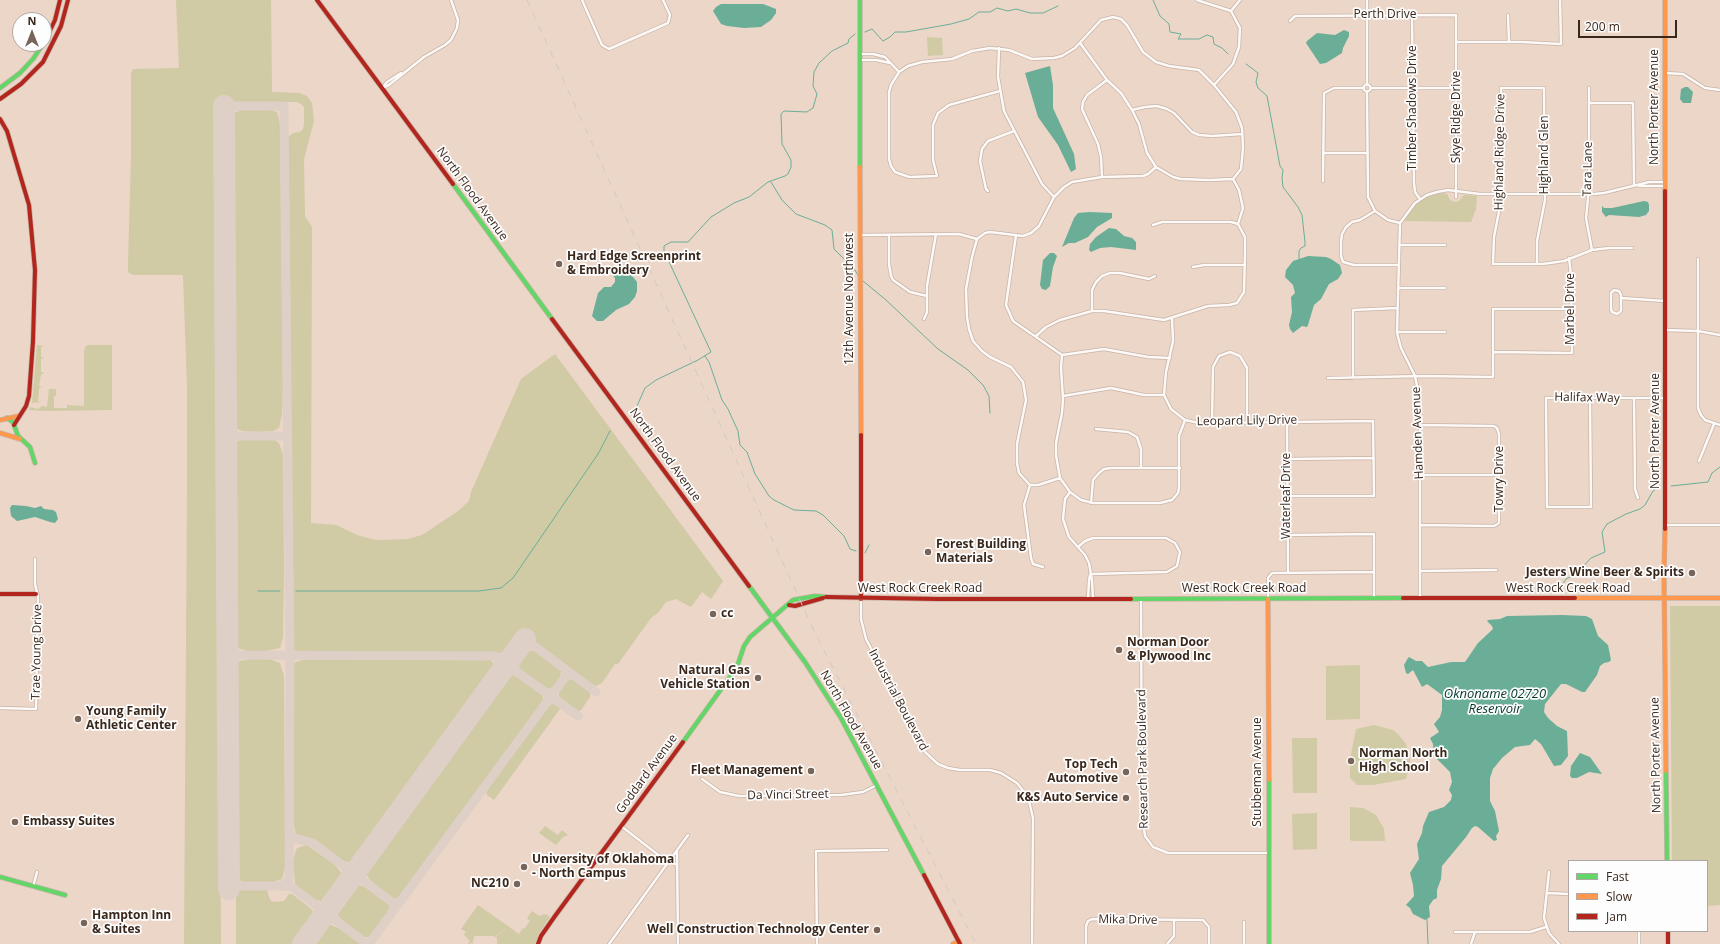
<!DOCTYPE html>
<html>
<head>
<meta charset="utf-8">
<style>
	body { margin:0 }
	#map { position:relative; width:1720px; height:944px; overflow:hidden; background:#ecd6c8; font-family:"Open Sans",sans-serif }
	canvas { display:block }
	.legend { position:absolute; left:1568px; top:860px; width:140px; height:72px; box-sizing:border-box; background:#fdfdfd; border:1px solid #afa7a3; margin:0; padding:5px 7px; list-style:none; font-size:12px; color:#3a271b }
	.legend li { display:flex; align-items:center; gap:8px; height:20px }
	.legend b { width:20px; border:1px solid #afa7a3 }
	.north { position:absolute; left:12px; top:12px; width:40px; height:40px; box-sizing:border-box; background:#fdfdfd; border:1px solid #afa7a3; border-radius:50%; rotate:0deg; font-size:11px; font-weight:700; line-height:16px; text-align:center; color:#3a271b }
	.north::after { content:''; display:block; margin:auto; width:14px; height:18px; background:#786458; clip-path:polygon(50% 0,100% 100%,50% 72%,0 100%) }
	.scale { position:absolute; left:1578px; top:20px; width:99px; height:18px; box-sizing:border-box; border:2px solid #3a271b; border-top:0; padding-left:5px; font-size:12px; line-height:14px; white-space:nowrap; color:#3a271b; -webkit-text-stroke:3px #fdfdfd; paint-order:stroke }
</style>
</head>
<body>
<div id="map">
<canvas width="1720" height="944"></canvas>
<ul class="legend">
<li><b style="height:5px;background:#63d668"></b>Fast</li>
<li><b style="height:5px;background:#ff974d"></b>Slow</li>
<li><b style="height:5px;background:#b3261e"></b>Jam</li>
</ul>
<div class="north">N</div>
<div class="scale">200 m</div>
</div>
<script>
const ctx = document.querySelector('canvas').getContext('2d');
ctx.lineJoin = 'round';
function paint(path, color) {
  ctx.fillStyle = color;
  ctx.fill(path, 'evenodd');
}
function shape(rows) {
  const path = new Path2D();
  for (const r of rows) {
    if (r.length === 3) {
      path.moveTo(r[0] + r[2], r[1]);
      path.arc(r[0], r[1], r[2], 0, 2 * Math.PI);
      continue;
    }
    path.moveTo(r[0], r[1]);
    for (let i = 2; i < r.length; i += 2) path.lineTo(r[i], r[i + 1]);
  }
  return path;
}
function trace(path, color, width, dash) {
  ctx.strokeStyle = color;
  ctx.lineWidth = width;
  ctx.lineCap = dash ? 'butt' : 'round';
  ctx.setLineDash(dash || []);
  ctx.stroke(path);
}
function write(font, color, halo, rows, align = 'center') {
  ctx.font = font + ' "Open Sans",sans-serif';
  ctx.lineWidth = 3.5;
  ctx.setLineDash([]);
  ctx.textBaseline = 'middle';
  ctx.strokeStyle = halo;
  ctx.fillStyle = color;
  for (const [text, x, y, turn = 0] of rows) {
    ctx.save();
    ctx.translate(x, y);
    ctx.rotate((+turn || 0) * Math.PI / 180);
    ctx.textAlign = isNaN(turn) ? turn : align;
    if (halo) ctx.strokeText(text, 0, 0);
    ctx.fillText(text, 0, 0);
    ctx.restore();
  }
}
paint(shape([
	[176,0,271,0,272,92,299,93,307,96,312,103,314,121,304,159,305,216,312,227,311,523,336,525,357,535,376,540,408,539,422,535,458,511,469,501,471,492,521,379,555,354,723,581,711,599,702,592,691,607,676,599,666,602,658,613,651,618,618,664,615,664,602,683,596,686,591,684,521,633,507,651,501,653,299,652,293,650,290,645,287,138,293,133,300,132,303,129,304,124,304,107,301,104,297,102,217,103,221,944,184,944,187,493,187,386,183,275,133,275,128,272,128,264,131,156,131,74,133,69,179,68],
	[927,37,942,38,943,55,928,56],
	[266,109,277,112,280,124,283,387,282,414,279,428,273,431,257,432,243,431,234,428,232,114,241,110],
	[1441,193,1447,194,1450,200,1455,202,1459,201,1464,195,1477,196,1476,209,1471,222,1403,221,1410,210,1419,201,1429,196],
	[37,345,44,346,41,347,41,357,44,358,41,359,41,372,43,372,43,374,41,374,39,386,42,387,39,388,38,401,40,402,32,403],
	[89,345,112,345,112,410,48,411,29,410,30,407,38,409,42,406,47,407,49,389,56,389,56,396,54,396,54,408,67,408,67,405,84,406,84,351,86,346],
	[245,439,273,439,279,443,283,455,284,572,283,637,280,648,266,651,247,651,235,647,234,442],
	[1670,606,1720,606,1720,905,1707,906,1707,861,1672,861],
	[529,650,536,652,561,671,560,679,554,687,548,689,544,687,521,670,518,665,520,659,525,653],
	[256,658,269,659,280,663,284,676,285,867,282,879,270,883,247,883,236,879,235,662],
	[327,658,486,659,490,659,494,664,494,668,351,863,341,860,310,838,296,834,293,822,291,725,292,673,295,662,307,659],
	[1360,665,1360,719,1326,720,1326,666],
	[512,675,519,677,540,692,543,697,543,702,405,891,399,897,394,899,391,897,371,881,364,872,508,676],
	[570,679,576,681,589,690,590,693,590,697,581,710,578,712,559,696,559,691,567,680],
	[553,704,559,706,560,709,494,800,487,795,486,790,546,709,550,705],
	[1374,725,1393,730,1399,735,1406,744,1410,757,1410,764,1406,779,1373,785,1357,785,1350,778,1350,759,1356,729],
	[1292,738,1317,738,1317,793,1293,793],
	[1350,807,1363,808,1376,815,1384,829,1385,841,1352,841,1350,840],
	[1317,813,1317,849,1293,850,1292,814],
	[545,826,558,835,562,830,568,835,563,837,556,845,539,833],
	[307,845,335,865,343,875,323,902,311,898,301,890,295,883,293,861,296,850,297,848],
	[356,884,367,888,388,902,390,906,388,913,373,935,368,937,362,937,342,920,335,911],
	[243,889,267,890,270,900,273,902,284,901,289,894,292,894,310,908,315,914,293,944,236,944,236,890],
	[478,905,508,926,495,937,493,936,474,936,473,943,468,944,470,941,464,935,466,932,461,929],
	[532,911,539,916,546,914,550,917,538,935,535,944,497,944,497,938,495,938,508,926,519,934,523,928,524,929,530,921,527,918],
	[327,923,340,929,361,944,312,944]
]), '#d0caa5');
paint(shape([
	[721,4,763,4,776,9,776,13,771,20,761,27,744,28,727,26,721,24,713,11,716,7],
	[1344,30,1349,32,1349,36,1343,48,1342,53,1326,63,1320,64,1306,43,1307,41,1317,33,1335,35],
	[1050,66,1053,85,1053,108,1074,154,1076,169,1071,172,1058,145,1038,117,1025,73],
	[1685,87,1688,87,1693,92,1691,103,1683,103,1680,99,1681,89],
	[1644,201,1648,202,1649,205,1649,211,1646,215,1639,217,1609,215,1606,217,1602,212,1602,206,1604,208,1612,208],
	[1090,212,1112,213,1112,218,1097,227,1088,237,1075,243,1069,243,1062,247,1074,218,1078,213],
	[1109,228,1116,229,1124,236,1132,238,1136,242,1136,250,1111,247,1100,248,1091,252,1089,250,1090,244,1096,237],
	[1050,253,1054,253,1057,256,1053,267,1050,286,1046,290,1042,289,1040,285,1043,260],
	[1308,256,1326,257,1331,259,1340,265,1342,273,1338,279,1329,284,1321,299,1314,305,1308,325,1307,327,1302,326,1293,333,1290,329,1289,325,1292,312,1291,297,1295,293,1293,285,1285,277,1286,270,1293,261],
	[611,265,625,271,633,277,637,282,637,291,635,297,629,304,616,310,603,321,597,321,592,316,598,293,604,287,611,287,615,282,615,278,609,271,609,267],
	[12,505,26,506,35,508,41,506,44,509,53,510,56,512,58,519,55,523,50,522,35,517,17,521,11,516,10,508],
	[1562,615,1586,616,1592,619,1598,636,1608,645,1611,660,1609,662,1604,663,1600,666,1597,675,1585,692,1582,692,1566,684,1561,684,1545,704,1544,712,1548,718,1557,726,1567,731,1568,756,1561,765,1554,766,1541,744,1535,739,1530,745,1515,747,1502,758,1493,769,1490,778,1490,801,1495,811,1499,831,1496,836,1497,840,1494,841,1478,827,1475,826,1472,828,1466,837,1442,866,1441,879,1437,890,1437,898,1433,900,1429,906,1430,917,1425,920,1413,914,1410,908,1406,905,1414,896,1413,885,1410,873,1419,859,1417,844,1422,833,1423,826,1429,812,1444,807,1451,800,1452,795,1449,790,1452,782,1450,772,1434,756,1433,744,1430,738,1439,732,1434,724,1440,717,1442,710,1442,695,1427,684,1422,687,1413,670,1408,674,1406,673,1404,665,1408,658,1409,657,1416,661,1422,661,1428,667,1451,662,1465,662,1478,643,1493,629,1492,626,1487,621,1488,620,1500,619,1507,616],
	[1580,753,1590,757,1602,774,1589,772,1577,778,1572,778,1570,776,1571,766]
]), '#6aae98');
trace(shape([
	[1153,0,1160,16,1169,24,1170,32,1181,34,1178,39,1199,39,1207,35,1213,37,1214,44,1222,48,1228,54],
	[865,32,872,29,883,41,890,37,895,32,906,32,951,24,969,19,979,12,990,12,997,8,1008,11,1016,9,1030,13,1043,13,1058,6],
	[1246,64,1258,73,1256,82,1258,88,1267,96,1280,166,1283,170,1282,178,1283,187,1298,207,1302,215,1305,242,1305,246,1301,248,1299,251,1299,259],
	[771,182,782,200,796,214,825,225,832,230,834,249,855,270,859,277],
	[863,281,886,300,938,349,968,370,983,385,989,396,990,413],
	[705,356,709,362,722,400,728,409,738,431,740,445,747,452,755,474,769,496,774,500,794,510,816,511,823,515,844,536,850,549,856,551],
	[633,415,645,388,656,380,698,360,711,352,664,251,664,246,671,242,688,242,711,217,734,203,749,197,768,182,785,176,788,174,791,167,791,160,782,144,781,114,784,111,807,112,813,108,817,94,813,86,814,72,819,63,832,51,848,43,849,39,855,34],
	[1671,486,1708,482,1712,473,1720,467],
	[865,553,869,545],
	[258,591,280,591],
	[296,591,479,591,501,588,513,578,598,454,610,431],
	[1562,591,1562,585,1566,579,1575,575,1591,558,1605,552,1602,532,1607,524,1626,514,1640,509,1645,505,1653,491,1660,486],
	[1427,919,1428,944]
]), '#6aae98', 1);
trace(shape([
	[224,106,284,106,290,656,289,878,284,885,280,886,231,886,229,884],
	[227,436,286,436],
	[228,655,495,656,578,716],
	[569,672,596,692],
	[289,830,293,838,313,843,397,906],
	[280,886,292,887,367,944],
	[369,944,569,672,525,639]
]), '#ded0c6', 9);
trace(shape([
	[224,106,229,889],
	[303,944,525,639]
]), '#ded0c6', 22);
const street = shape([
	[582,0,602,45,609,49,668,23,670,15,663,0],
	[1197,0,1231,11,1240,28,1239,47,1233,64,1214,85],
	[1367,0,1367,85],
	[1231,11,1240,0],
	[1412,15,1414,183,1415,192,1420,199],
	[1508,15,1509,42],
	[1290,21,1295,16,1456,15,1456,197],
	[1456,42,1522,42,1561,44,1560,0],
	[999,48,998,77,1004,111,1042,184,1054,197,1039,226,1031,233,1023,236,990,232,985,233,977,239,972,257,966,289,967,317,969,329,973,341,982,351,990,357,1011,367,1023,382,1026,400,1017,444,1017,463,1019,473,1030,485,1038,485,1060,478],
	[860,54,873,54,885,57,899,72],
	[860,60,876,60,890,63],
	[1665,73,1683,74,1705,88,1720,90],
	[1107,80,1121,93,1132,110,1139,124,1147,153,1156,167,1173,177,1181,179,1209,180,1233,179],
	[1367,88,3.5],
	[383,87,387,82,401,73],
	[382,88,389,85,424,57,445,45,451,40,457,28,458,20,451,0],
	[1371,88,1457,88],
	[1589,88,1589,188,1586,218,1592,250],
	[1000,91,949,105,938,113,933,125,933,160,937,176,909,177,895,172,891,166,889,159,889,92,891,85,899,72,908,66,922,62,952,59,972,51,990,48,1009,50,1032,59,1054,58,1062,56,1075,48,1101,20,1113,17,1121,19,1127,25,1143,52,1156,62,1169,66,1199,70,1214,85,1236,112,1242,128,1243,148,1241,169,1233,179,1239,190,1243,208,1238,224],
	[1367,91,1368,197,1375,211,1388,220,1400,223],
	[1589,103,1633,103,1634,186],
	[1132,110,1145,107,1157,106,1167,109,1174,113,1192,132,1199,135,1212,136,1242,134],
	[1323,153,1368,153],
	[1102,177,1143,176,1148,174,1156,167],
	[1323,181,1324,93,1334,88,1364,88],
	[1639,186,1665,186],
	[988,191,986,189,980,161,982,149,988,141,1014,131],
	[1054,197,1064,187,1072,182,1102,177,1101,157,1098,144,1082,109,1083,102,1087,95,1107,80,1080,43],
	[1375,211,1360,220,1352,222,1346,227,1342,234,1341,241,1341,256,1343,262,1354,265,1398,265],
	[860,235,959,234,977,239],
	[889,235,889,264,891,276,893,280,910,292,927,296],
	[1016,235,1006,305,1013,321,1062,355,1061,367,1063,399,1062,413,1056,443,1056,455,1060,478,1070,492,1065,499,1063,519,1069,537,1085,555,1089,563,1092,580,1093,599],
	[1399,245,1445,245],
	[1698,259,1698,408,1701,415,1705,420,1720,425],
	[1537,264,1537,241,1545,200,1544,88,1501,88,1501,201,1494,237,1493,264,1542,264,1550,263,1564,261,1592,250,1609,248,1632,248],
	[1193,267,1204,265,1245,265],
	[1398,288,1445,288],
	[1614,290,1619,291,1621,295,1621,311,1617,314,1612,312,1611,309,1611,293,1614,290],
	[1621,298,1665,301],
	[1092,311,1092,290,1096,282,1102,276,1110,273,1120,273,1149,279,1155,276],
	[1172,318,1173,341,1166,372,1164,395,1171,409,1185,420,1199,423,1373,421,1374,496,1287,496],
	[924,319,927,312,927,286,936,234],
	[1665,330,1698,331,1720,335],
	[1397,332,1445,332],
	[1036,336,1046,327,1060,320,1092,311,1104,311,1164,320,1208,306,1229,305,1237,303,1244,292,1245,253,1245,237,1238,224,1231,222,1162,222,1153,225],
	[1493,352,1572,353,1571,275,1569,258],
	[1062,355,1104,349,1148,357,1170,358],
	[1328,378,1422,376,1493,377,1493,309,1572,309],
	[1353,378,1353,310,1397,308],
	[1063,396,1111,388,1144,395,1164,395],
	[1634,398,1635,489,1638,498],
	[1590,399,1591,507,1547,507,1546,398,1666,398],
	[1287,421,1288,572],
	[1212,423,1213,367,1219,356,1230,352,1240,356,1247,368,1247,423],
	[1419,425,1494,426,1497,428,1499,434,1499,523,1494,526,1420,525],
	[1096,429,1128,432,1137,437,1141,449,1141,468],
	[1287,459,1374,458],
	[1699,461,1714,424],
	[1420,475,1499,475],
	[1030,485,1024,505,1031,558,1033,564,1043,567],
	[1070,492,1081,500,1093,503,1160,503,1172,500,1178,493,1179,488,1179,436,1185,420],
	[1091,503,1093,480,1099,473,1104,469,1111,468,1180,468],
	[1666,525,1720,525],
	[1288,535,1374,534,1374,599],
	[1078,547,1085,541,1093,538,1166,538,1175,543,1180,552,1177,566,1167,572,1091,574],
	[1420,571,1496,570],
	[1420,598,1420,401,1415,376,1401,348,1397,333,1400,223,1415,203,1427,195,1437,192,1448,190,1480,194,1594,194,1604,193,1649,182,1665,182],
	[861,599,861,619,866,639,925,752,938,764,948,768,960,770,990,770,1001,773,1017,783,1028,797,1033,818,1032,944],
	[1088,599,1089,580,1090,575],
	[1141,599,1142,815,1145,836,1153,847,1168,853,1268,853],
	[1268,599,1268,578,1272,573,1374,572],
	[0,708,36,709,38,597,35,584,35,559],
	[702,779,720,792,739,796,841,795,863,792,877,785],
	[621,826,661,857,677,865],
	[677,851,678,944],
	[1549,872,1544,918,1549,933,1559,944],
	[33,887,37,872],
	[1547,893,1569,894],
	[1244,922,1244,944],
	[1455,932,1530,932,1546,927],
	[609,944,688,835],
	[817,944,816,851,887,850],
	[1086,944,1086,926,1088,921,1092,919,1203,920,1209,927,1209,944],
	[1167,944,1174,936,1174,920],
	[1471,944,1475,932],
	[1639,944,1639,931]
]);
const fast = shape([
	[860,0,860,167],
	[0,88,20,73,33,59,43,44],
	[453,184,552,319],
	[7,418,13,422,18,436,30,447,35,463],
	[749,586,805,662,841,718,924,875],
	[1131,599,1403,598],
	[683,742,737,667,744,646,750,637,793,600,815,596,826,597],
	[1666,771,1667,861],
	[1269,780,1269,944],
	[0,877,65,895]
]);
const slow = shape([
	[1665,0,1665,191],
	[860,167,861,435],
	[0,420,19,416],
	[0,433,20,439],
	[1665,529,1664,572,1666,771],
	[1575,598,1720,598],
	[1268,599,1269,780],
	[953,944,959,941]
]);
const jam = shape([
	[317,0,453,184],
	[44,43,55,20,60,0],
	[0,99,21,84,43,62,61,26,68,0],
	[0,119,7,131,29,205,35,270,33,341,29,396,26,406,14,425],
	[552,319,749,586],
	[861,435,861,599],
	[1665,529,1665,191],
	[0,594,36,594],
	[826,597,938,599,1131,599],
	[1403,598,1575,598],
	[789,605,795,606,823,598],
	[924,875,960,944],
	[1668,931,1668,944],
	[538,944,541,936,555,916,683,742]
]);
trace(street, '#c8b4a8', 4);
trace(fast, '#c8b4a8', 5.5);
trace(slow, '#c8b4a8', 5.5);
trace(jam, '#c8b4a8', 5.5);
trace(street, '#fcf9f7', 2.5);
trace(fast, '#63d668', 4);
trace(slow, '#ff974d', 4);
trace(jam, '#b3261e', 4);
trace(shape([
	[527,0,814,631,976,944]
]), '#d0c9c5', 1, [7, 7]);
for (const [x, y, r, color] of [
	[559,264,4,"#786458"],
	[928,552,4,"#786458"],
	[1692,573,4,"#786458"],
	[713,614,4,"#786458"],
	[1119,650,4,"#786458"],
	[758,678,4,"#786458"],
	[78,719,4,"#786458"],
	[1351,761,4,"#786458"],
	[811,771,4,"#786458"],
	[1126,772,4,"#786458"],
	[1126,798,4,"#786458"],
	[15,822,4,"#786458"],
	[524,867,4,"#786458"],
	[517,884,4,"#786458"],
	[84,923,4,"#786458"],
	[877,930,4,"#786458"]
]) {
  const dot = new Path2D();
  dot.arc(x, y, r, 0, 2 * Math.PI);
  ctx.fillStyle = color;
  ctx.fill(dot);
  trace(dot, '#fdfdfd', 1.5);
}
write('12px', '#3a271b', '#fdfdfd', [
	["Perth Drive",1385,15],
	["North Porter Avenue",1655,107,-90],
	["Timber Shadows Drive",1413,108,-90],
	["Skye Ridge Drive",1457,117,-90],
	["Highland Ridge Drive",1500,152,-89],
	["Highland Glen",1545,155,-90],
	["Tara Lane",1588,169,-89],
	["North Flood Avenue",472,194,54],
	["12th Avenue Northwest",850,299,-90],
	["Marbel Drive",1571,309,-90],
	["Halifax Way",1587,398,1],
	["Leopard Lily Drive",1247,421,-1],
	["North Porter Avenue",1656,431,-90],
	["Hamden Avenue",1418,433,-92],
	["North Flood Avenue",665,455,54],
	["Towry Drive",1500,479,-90],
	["Waterleaf Drive",1287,496,-90],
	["West Rock Creek Road",920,589],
	["West Rock Creek Road",1244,589],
	["West Rock Creek Road",1568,589],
	["Trae Young Drive",37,652,-89],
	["Industrial Boulevard",898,700,62],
	["North Flood Avenue",851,720,60],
	["North Porter Avenue",1656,755,-91],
	["Research Park Boulevard",1143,759,-91],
	["Stubbeman Avenue",1258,772,-90],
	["Goddard Avenue",647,774,-54],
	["Da Vinci Street",788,795,-1],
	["Mika Drive",1128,920,1]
]);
write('bold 12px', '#3a271b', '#fdfdfd', [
	["Hard Edge Screenprint",567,257],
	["& Embroidery",567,271],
	["Forest Building",936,545],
	["Materials",936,559],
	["Jesters Wine Beer & Spirits",1684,573,"right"],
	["cc",721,614],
	["Norman Door",1127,643],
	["& Plywood Inc",1127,657],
	["Natural Gas",750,671,"right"],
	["Vehicle Station",750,685,"right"],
	["Young Family",86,712],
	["Athletic Center",86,726],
	["Norman North",1359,754],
	["High School",1359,768],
	["Top Tech",1118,765,"right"],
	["Automotive",1118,779,"right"],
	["Fleet Management",803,771,"right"],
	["K&S Auto Service",1118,798,"right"],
	["Embassy Suites",23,822],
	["University of Oklahoma",532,860],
	["- North Campus",532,874],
	["NC210",509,884,"right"],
	["Hampton Inn",92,916],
	["& Suites",92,930],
	["Well Construction Technology Center",869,930,"right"]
], 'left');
write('italic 13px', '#06372c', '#fdfdfd', [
	["Oknoname 02720",1495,694],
	["Reservoir",1495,709]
]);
</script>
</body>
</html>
